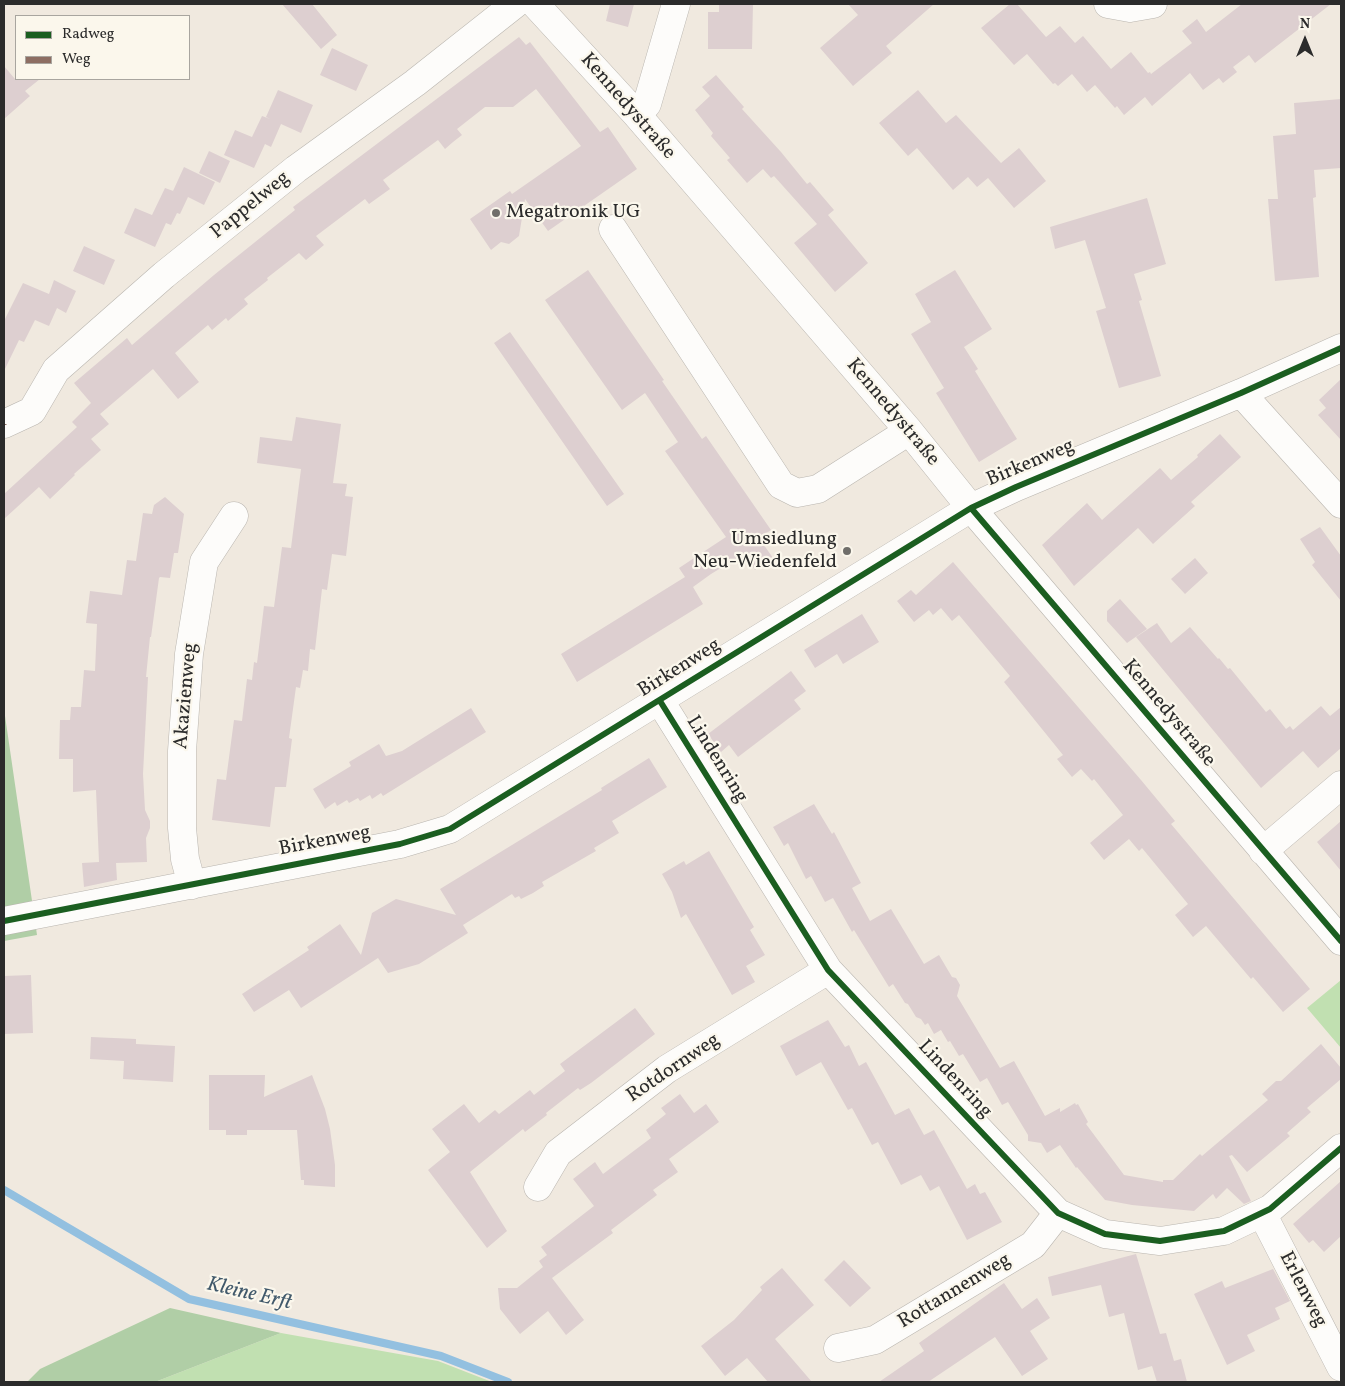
<!DOCTYPE html>
<html>
<head>
<meta charset="utf-8">
<style>
	body { margin:0 }
	#map { position:relative; width:1345px; height:1386px; overflow:hidden; background:#f0e9df; font-family:Vollkorn,serif }
	canvas { display:block }
	.frame { position:absolute; inset:0; border:5px solid #2b2b2b; pointer-events:none }
	.legend { position:absolute; left:15px; top:15px; width:175px; height:65px; box-sizing:border-box; background:#fbf7ec; border:1px solid #a8a59f; margin:0; padding:6px 9px; list-style:none; font-size:15px; color:#2b2b2b }
	.legend li { display:flex; align-items:center; gap:10px; height:25px }
	.legend b { width:25px; border:1px solid #a8a59f }
	.north { position:absolute; left:1280px; top:15px; width:50px; height:50px; -webkit-text-stroke:4px #fbf7ec; paint-order:stroke; rotate:0deg; font-size:14px; font-weight:700; line-height:20px; text-align:center; color:#2b2b2b }
	.north::after { content:''; display:block; margin:auto; width:18px; height:22px; background:#2b2b2b; clip-path:polygon(50% 0,100% 100%,50% 72%,0 100%) }
</style>
</head>
<body>
<div id="map">
<canvas width="1345" height="1386"></canvas>
<div class="frame"></div>
<ul class="legend">
<li><b style="height:6px;background:#1b5e20"></b>Radweg</li>
<li><b style="height:6px;background:#8d6e63"></b>Weg</li>
</ul>
<div class="north">N</div>
</div>
<script>
const ctx = document.querySelector('canvas').getContext('2d');
ctx.lineJoin = 'round';
function paint(path, color) {
  ctx.fillStyle = color;
  ctx.fill(path, 'evenodd');
}
function shape(rows) {
  const path = new Path2D();
  for (const r of rows) {
    path.moveTo(r[0], r[1]);
    for (let i = 2; i < r.length; i += 2) path.lineTo(r[i], r[i + 1]);
  }
  return path;
}
function trace(path, color, width, dash) {
  ctx.strokeStyle = color;
  ctx.lineWidth = width;
  ctx.lineCap = dash ? 'butt' : 'round';
  ctx.setLineDash(dash || []);
  ctx.stroke(path);
}
function write(font, color, halo, rows, align = 'center') {
  ctx.font = font + ' Vollkorn,serif';
  ctx.lineWidth = 4.5;
  ctx.setLineDash([]);
  ctx.textBaseline = 'middle';
  ctx.strokeStyle = halo;
  ctx.fillStyle = color;
  for (const [text, x, y, turn = 0] of rows) {
    ctx.save();
    ctx.translate(x, y);
    ctx.rotate((+turn || 0) * Math.PI / 180);
    ctx.textAlign = isNaN(turn) ? turn : align;
    if (halo) ctx.strokeText(text, 0, 0);
    ctx.fillText(text, 0, 0);
    ctx.restore();
  }
}
paint(shape([
	[1341,980,1341,1048,1307,1008],
	[281,1333,438,1361,492,1382,155,1382]
]), '#c1e0b1');
paint(shape([
	[4,709,37,935,4,941],
	[170,1308,281,1333,155,1382,27,1382,40,1369]
]), '#b0cea6');
trace(shape([
	[4,1190,189,1299,441,1356,508,1382]
]), '#93c0e0', 8);
paint(shape([
	[282,4,312,4,337,35,321,49],
	[610,4,634,4,628,27,606,21],
	[719,4,753,4,752,49,708,49,708,12,719,12],
	[848,4,934,4,886,46,892,53,853,86,820,48,858,15],
	[1010,4,1017,4,1046,37,1060,26,1075,43,1083,36,1111,69,1131,52,1148,73,1150,72,1151,74,1192,43,1182,31,1197,19,1206,32,1242,4,1331,4,1255,63,1249,55,1233,67,1237,72,1223,83,1219,78,1203,90,1190,73,1152,106,1145,97,1124,115,1117,106,1115,108,1095,85,1087,92,1072,74,1058,86,1055,83,1053,84,1027,54,1014,65,981,28],
	[519,37,526,45,530,42,600,132,608,127,637,169,548,231,525,199,519,236,509,244,501,242,491,250,470,219,510,191,512,194,581,146,536,89,513,107,485,107,457,129,462,135,453,142,445,149,438,140,383,180,390,189,369,204,365,199,316,236,324,245,306,260,299,253,267,278,268,280,244,299,248,304,228,321,226,318,212,330,208,325,175,353,199,382,178,399,153,369,100,414,109,424,91,439,101,450,74,474,75,475,50,499,39,487,4,519,4,494,77,427,72,422,91,403,74,383,127,338,132,345,214,275,295,210,293,207],
	[332,48,368,65,356,91,320,75],
	[4,66,15,79,40,79,25,91,30,96,4,119],
	[716,75,744,107,742,109,781,152,807,184,810,182,834,210,828,215,868,263,835,292,794,243,817,224,774,176,771,178,763,169,747,183,727,160,730,158,711,136,713,133,695,110,710,96,702,87],
	[278,90,313,105,301,133,281,124,271,147,265,144,254,168,224,155,235,130,252,137,262,116,270,119,266,117],
	[918,90,946,123,956,115,1001,163,1019,148,1046,181,1014,208,988,178,977,187,968,177,953,190,917,148,908,156,879,123],
	[1341,99,1341,168,1314,170,1316,197,1313,198,1319,277,1275,281,1268,199,1278,199,1273,136,1296,134,1294,103],
	[209,151,230,161,220,183,199,173],
	[184,167,215,182,204,205,188,197,180,214,177,213,171,225,166,223,155,247,124,233,135,208,152,215,165,188,176,192,173,191],
	[1147,198,1166,264,1134,274,1142,300,1139,301,1161,376,1119,388,1096,311,1106,308,1085,240,1055,249,1050,227],
	[84,246,115,260,104,285,73,271],
	[588,270,664,380,662,381,702,439,706,436,771,530,759,538,773,558,755,570,744,554,711,574,693,587,703,604,577,682,561,654,685,577,679,568,726,537,665,451,678,442,645,393,622,410,545,300],
	[955,270,992,329,964,347,978,369,975,371,1017,439,979,462,936,393,944,388,911,334,931,322,915,294],
	[54,280,76,291,66,313,57,308,49,326,35,320,24,342,19,340,4,371,4,321,23,283,49,294],
	[510,332,624,494,607,506,494,343],
	[1341,379,1341,440,1318,415,1326,408,1319,400],
	[296,417,341,424,333,483,347,484,345,496,353,497,346,556,332,554,327,590,322,589,315,650,310,649,308,671,303,670,300,688,296,687,289,738,292,739,286,787,275,787,270,827,212,820,217,779,226,780,234,720,242,721,247,679,252,680,254,662,257,663,264,606,274,607,282,547,291,548,301,469,257,463,260,437,292,441],
	[1220,434,1241,457,1191,502,1195,506,1153,544,1138,528,1074,586,1042,545,1087,503,1102,520,1160,468,1171,480,1198,457,1197,455],
	[165,497,184,514,178,553,174,553,170,578,160,577,159,578,151,637,150,637,146,677,148,677,143,774,145,810,150,821,150,828,146,838,147,862,116,863,117,880,84,887,82,863,99,862,96,790,73,792,73,759,59,759,60,720,70,720,71,707,81,707,84,670,95,671,97,624,86,623,90,591,122,595,127,560,136,561,143,513,152,514,154,505],
	[1320,527,1341,556,1341,601,1312,565,1315,562,1300,539],
	[1195,558,1208,573,1185,594,1171,579],
	[953,562,1141,780,1175,821,1171,824,1310,989,1283,1012,1253,977,1251,979,1206,926,1193,937,1175,915,1188,904,1142,848,1139,851,1129,839,1104,860,1090,843,1123,815,1094,779,1092,781,1081,769,1072,777,1057,759,1063,755,1004,682,1010,676,959,615,952,621,941,608,933,615,929,610,914,622,897,601,911,590,916,595],
	[1120,599,1147,629,1127,643,1107,621,1107,611],
	[862,614,879,642,843,664,837,654,815,668,804,650],
	[1157,623,1171,643,1190,627,1218,659,1219,658,1228,669,1230,668,1266,712,1270,709,1286,729,1290,726,1293,730,1321,706,1330,716,1341,707,1341,748,1318,768,1303,751,1261,788,1136,637],
	[791,671,806,691,794,700,801,709,738,757,729,745,721,752,708,734],
	[471,708,486,732,383,796,381,793,372,799,370,795,360,801,358,798,349,803,347,800,337,806,335,802,325,809,313,789,351,766,349,762,379,744,386,756,402,751],
	[649,758,667,787,612,821,619,833,594,848,596,851,542,882,544,886,533,893,521,899,519,896,515,898,512,894,463,925,468,933,419,964,388,973,378,958,301,1008,289,990,254,1012,242,994,309,950,307,947,340,924,361,955,372,913,396,899,456,915,440,889,602,790,601,788],
	[814,804,832,834,834,832,861,883,852,888,870,921,891,909,924,964,939,955,952,977,956,978,960,985,957,996,1000,1068,1014,1061,1045,1116,1060,1108,1060,1112,1075,1103,1076,1105,1078,1104,1088,1122,1086,1124,1124,1175,1163,1182,1163,1180,1173,1180,1200,1154,1202,1156,1268,1100,1262,1094,1276,1081,1281,1081,1321,1044,1341,1068,1341,1079,1307,1108,1311,1112,1287,1133,1290,1136,1247,1172,1232,1155,1229,1156,1251,1201,1244,1204,1227,1188,1216,1199,1213,1194,1194,1211,1132,1205,1105,1200,1077,1167,1076,1168,1060,1145,1047,1153,1041,1143,1028,1141,1028,1135,1008,1102,1002,1105,987,1078,980,1082,963,1054,959,1056,950,1041,948,1042,941,1030,934,1034,928,1023,925,1025,921,1019,916,1017,908,1004,905,1003,893,984,889,987,854,930,852,932,833,898,825,902,811,876,806,879,788,843,784,846,773,827],
	[1341,821,1341,871,1317,842],
	[709,851,754,927,750,930,765,955,746,966,755,982,732,995,686,914,681,918,672,892,662,874,684,861,686,865],
	[31,975,33,1033,4,1034,4,976],
	[635,1008,655,1034,591,1083,580,1090,578,1088,546,1113,547,1115,525,1132,523,1129,470,1172,507,1231,487,1248,428,1170,450,1152,432,1129,464,1104,479,1123,495,1110,499,1114,530,1090,534,1095,565,1071,560,1064],
	[828,1020,845,1047,849,1045,859,1066,866,1062,895,1115,909,1108,924,1135,934,1130,967,1189,975,1184,980,1194,985,1192,1002,1222,967,1240,939,1186,930,1191,921,1175,901,1185,878,1142,872,1145,852,1108,848,1110,821,1062,796,1076,780,1046],
	[91,1037,136,1039,136,1044,175,1046,173,1082,123,1079,124,1061,90,1059],
	[209,1075,265,1075,264,1097,312,1075,325,1109,330,1129,335,1165,335,1187,304,1185,304,1180,301,1180,297,1130,247,1130,247,1135,226,1135,226,1130,209,1130],
	[680,1094,694,1113,706,1104,719,1122,669,1159,678,1172,653,1190,657,1195,611,1230,613,1233,552,1278,584,1320,566,1335,548,1311,520,1334,500,1309,498,1288,517,1288,543,1267,539,1261,547,1255,541,1247,594,1206,573,1179,595,1162,603,1174,651,1138,646,1130,666,1114,661,1108],
	[1341,1181,1341,1236,1324,1252,1313,1240,1309,1243,1293,1224],
	[1136,1254,1160,1334,1166,1333,1174,1361,1181,1359,1187,1382,1157,1382,1152,1366,1138,1370,1124,1313,1109,1317,1101,1285,1052,1296,1048,1277],
	[844,1260,871,1288,850,1307,824,1280],
	[782,1268,814,1305,775,1339,812,1382,768,1382,747,1358,725,1376,701,1346,734,1320,762,1290,760,1287],
	[1273,1269,1290,1301,1275,1308,1280,1319,1247,1335,1255,1351,1227,1365,1194,1294,1222,1281,1225,1288],
	[1004,1283,1022,1309,1037,1298,1050,1318,1030,1331,1048,1359,1022,1376,995,1337,928,1382,879,1382,924,1351,919,1343]
]), '#ddcfd0');
const street = shape([
	[535,4,637,115,909,431,971,508,1341,941],
	[1108,4,1130,8,1153,4],
	[637,115,647,104,676,4],
	[613,229,781,485,797,493,818,489,909,431],
	[1241,393,1341,504],
	[4,424,32,411,56,370,164,275,296,169,415,83,515,4],
	[660,701,828,970,1058,1213,1105,1234,1160,1241,1224,1231,1270,1209,1341,1148],
	[1263,851,1341,785],
	[192,885,185,859,182,828,182,751,189,654,204,562,234,516],
	[4,921,400,844,450,829,971,508,1016,487,1241,393,1341,348],
	[538,1187,558,1153,667,1069,828,970],
	[1262,1213,1341,1367],
	[838,1348,875,1340,1033,1245,1058,1213]
]);
trace(street, '#b9b5af', 29);
trace(street, '#fdfcfa', 28);
trace(shape([
	[4,425,4,424]
]), '#8d6e63', 5, [10, 5]);
trace(shape([
	[971,508,1341,941],
	[660,701,828,970,1058,1213,1105,1234,1160,1241,1224,1231,1270,1209,1341,1148],
	[4,921,400,844,450,829,971,508,1016,487,1241,393,1341,348]
]), '#1b5e20', 6);
for (const [x, y, r, color] of [
	[496,213,5,"#706e6a"],
	[847,551,5,"#706e6a"]
]) {
  const dot = new Path2D();
  dot.arc(x, y, r, 0, 2 * Math.PI);
  ctx.fillStyle = color;
  ctx.fill(dot);
  trace(dot, '#fbf7ec', 2);
}
write('20px', '#2b2b2b', '#fbf7ec', [
	["Kennedystraße",627,107,49],
	["Pappelweg",251,206,-39],
	["Kennedystraße",892,413,50],
	["Birkenweg",1031,464,-23],
	["Birkenweg",680,669,-32],
	["Akazienweg",187,696,-85],
	["Kennedystraße",1168,714,50],
	["Lindenring",716,760,58],
	["Birkenweg",325,842,-11],
	["Rotdornweg",674,1069,-34],
	["Lindenring",954,1080,47],
	["Erlenweg",1302,1290,63],
	["Rottannenweg",955,1292,-31]
]);
write('20px', '#2b2b2b', '#fbf7ec', [
	["Megatronik UG",506,213],
	["Umsiedlung",837,540,"right"],
	["Neu-Wiedenfeld",837,563,"right"]
], 'left');
write('italic 21px', '#41596b', '#fbf7ec', [
	["Kleine Erft",249,1295,13]
]);
</script>
</body>
</html>
